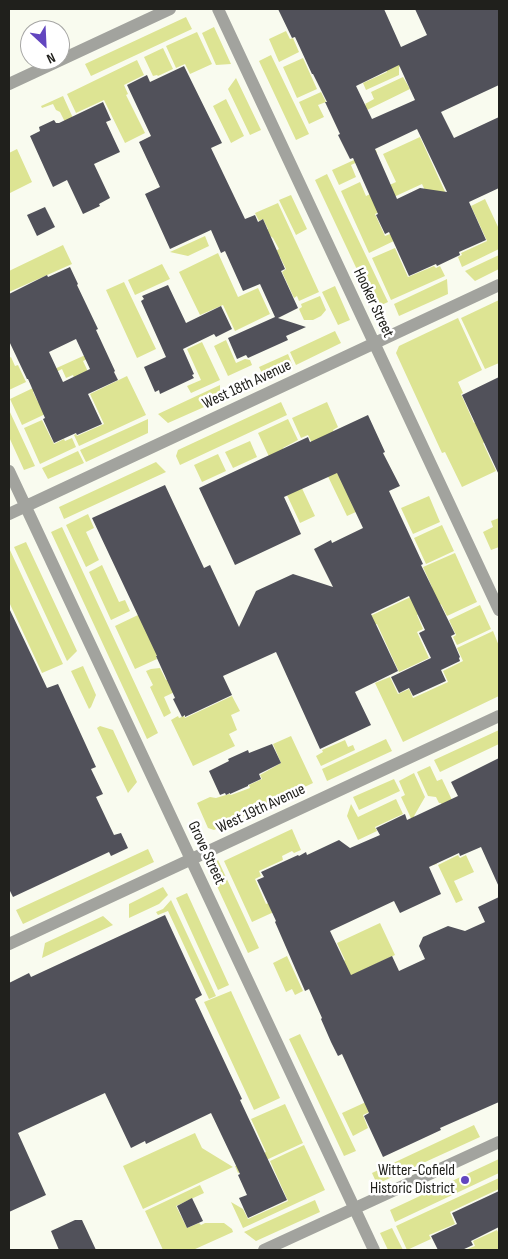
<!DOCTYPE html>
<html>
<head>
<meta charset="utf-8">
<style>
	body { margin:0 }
	#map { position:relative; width:508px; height:1259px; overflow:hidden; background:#f9fbef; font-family:"Sofia Sans Condensed",sans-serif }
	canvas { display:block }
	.frame { position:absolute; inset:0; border:10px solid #20201c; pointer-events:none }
	.north { position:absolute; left:20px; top:20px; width:50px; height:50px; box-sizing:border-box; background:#fff; border:1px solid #a6a6a4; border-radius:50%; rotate:155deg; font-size:14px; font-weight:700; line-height:20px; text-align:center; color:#20201c }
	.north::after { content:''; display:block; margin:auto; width:18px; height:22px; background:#6246bf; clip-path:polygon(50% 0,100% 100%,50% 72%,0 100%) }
</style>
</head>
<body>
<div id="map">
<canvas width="508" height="1259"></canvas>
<div class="frame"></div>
<div class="north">N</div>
</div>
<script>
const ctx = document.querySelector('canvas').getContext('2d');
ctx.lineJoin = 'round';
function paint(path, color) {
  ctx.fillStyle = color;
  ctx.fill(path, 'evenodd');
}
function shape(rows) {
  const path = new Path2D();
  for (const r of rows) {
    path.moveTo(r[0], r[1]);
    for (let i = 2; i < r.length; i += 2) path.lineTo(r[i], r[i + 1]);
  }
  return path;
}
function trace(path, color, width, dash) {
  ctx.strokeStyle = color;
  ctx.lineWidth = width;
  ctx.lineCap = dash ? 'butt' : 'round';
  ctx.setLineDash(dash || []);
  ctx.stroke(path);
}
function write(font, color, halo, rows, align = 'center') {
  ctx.font = font + ' "Sofia Sans Condensed",sans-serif';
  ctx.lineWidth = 5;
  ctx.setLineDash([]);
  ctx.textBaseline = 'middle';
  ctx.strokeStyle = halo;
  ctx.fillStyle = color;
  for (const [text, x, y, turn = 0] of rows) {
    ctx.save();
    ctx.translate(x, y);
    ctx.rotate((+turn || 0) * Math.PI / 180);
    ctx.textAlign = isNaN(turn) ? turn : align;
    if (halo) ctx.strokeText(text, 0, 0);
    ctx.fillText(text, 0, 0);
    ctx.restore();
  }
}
paint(shape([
	[186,17,192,29,91,76,85,64],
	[214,27,231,64,216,65,202,33],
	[286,31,290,39,293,38,299,52,279,62,269,39],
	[197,32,212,64,190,74,185,64,176,68,166,46],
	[163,48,173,69,158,76,157,75,153,76,144,57],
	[395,54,401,66,399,67,399,75,366,90,363,83,387,72,382,61],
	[271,55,309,134,296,140,259,61],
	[303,58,317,89,297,98,283,67],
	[137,60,144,75,124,85,128,94,126,95,145,133,125,143,104,100,76,113,67,94],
	[403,77,410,89,363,112,361,107,366,105,365,104,374,99,371,92],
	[236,78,261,130,250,135,228,89],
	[321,92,326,102,318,105,324,117,309,124,299,102],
	[63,96,73,118,65,122,60,112,56,110,53,104,42,108,41,106],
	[226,99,244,136,231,143,213,106],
	[420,137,447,196,431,203,422,184,385,201,388,208,375,214,385,236,397,231,400,238,369,253,341,191,360,182,366,196,396,182,383,154],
	[17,149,32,182,10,193,9,190,9,153],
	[376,150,377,153,351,165,356,177,339,185,332,170],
	[327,174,388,302,375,308,315,180],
	[291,195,307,229,296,235,279,200],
	[485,199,499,229,499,249,462,267,458,257,462,255,461,253,487,241,471,206],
	[278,203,319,292,299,301,297,296,294,298,282,272,286,269,280,257,277,258,274,252,279,249,273,238,264,231,268,229,263,219,259,221,255,213],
	[205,236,209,246,188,256,170,252],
	[63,245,72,264,9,292,9,271],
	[395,248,408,277,434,266,436,268,440,266,445,276,391,300,372,258],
	[218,253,238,297,258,288,270,314,235,331,223,305,200,315,179,272],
	[499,255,499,269,475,281,465,271],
	[162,264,170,279,135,295,128,280],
	[447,279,448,294,399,316,394,304],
	[124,282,156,349,137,358,106,290],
	[335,286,350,320,338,325,322,292],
	[320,296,326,310,321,316,313,320,304,320,299,309,302,307,301,304],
	[499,300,499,363,485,369,461,318],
	[458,318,482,370,458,382,463,393,461,394,474,423,499,411,499,426,484,433,487,441,483,443,496,471,462,487,445,452,442,453,396,353,399,346],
	[335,331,341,343,296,365,290,352],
	[226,340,236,363,245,359,250,360,252,365,228,376,214,346],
	[202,342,220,380,191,393,187,386,201,380,187,349],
	[103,347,105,350,83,361,91,378,74,378,73,375,66,378,62,369,52,374,50,371],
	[288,354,293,366,265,379,259,367],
	[11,357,15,366,18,365,26,382,9,390,9,358],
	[127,376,146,415,79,446,74,435,76,434,77,436,104,424,90,394],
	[220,385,220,400,168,423,158,414],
	[33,388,34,391,33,392,38,402,73,401,22,425,10,399],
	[281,402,287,415,180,465,176,456,178,450],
	[327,402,338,427,333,430,369,506,347,516,308,435,301,438,292,418],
	[9,410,35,466,24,470,9,437],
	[148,419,148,433,86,462,80,450],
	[288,419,298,440,283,448,315,516,300,523,258,433],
	[42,420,54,444,64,439,65,441,72,438,76,447,40,464,24,428],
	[250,441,257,457,233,468,225,452],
	[78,451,84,463,48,479,42,468],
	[218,454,226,471,202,482,194,465],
	[156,462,166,472,64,519,59,507],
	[429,496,440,522,413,534,401,508],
	[88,514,94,528,86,532,99,560,86,567,66,525],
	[499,518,499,547,491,550,483,532,493,527,491,521],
	[442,525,454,551,426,564,414,538],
	[62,527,158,733,147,739,51,532],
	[26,542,77,651,67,661,14,547],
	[9,548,63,664,42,673,9,602],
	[455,553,477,602,447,616,441,604,417,615,423,629,417,632,429,658,399,672,377,624,357,633,353,624,432,587,423,567],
	[102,565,119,602,125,600,130,611,111,620,89,572],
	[480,605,491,629,457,645,453,637,456,635,449,620],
	[138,615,163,652,156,656,157,659,135,669,115,626],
	[493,631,499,646,499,696,403,742,375,683,390,677,398,694,409,689,413,698,448,682,443,671,463,661,457,648],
	[203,663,209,676,164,697,171,713,164,717,150,687,153,685,146,671,151,669,160,668,166,680],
	[83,666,96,695,91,707,89,709,71,671],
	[232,696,240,711,231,715,237,730,229,734,235,746,193,766,171,720,178,716,179,718,184,716,185,718],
	[100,726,113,730,137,782,128,793,97,728],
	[499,730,499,744,440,772,434,760],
	[291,736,313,783,214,830,208,828,197,803,210,797,216,798,229,794,231,795,250,788,249,785,262,779,260,775,281,763,273,744],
	[386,739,392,751,327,781,322,769],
	[345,740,348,747,353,745,355,750,321,766,316,756,323,752,322,750],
	[430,766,437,781,442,779,452,800,442,805,441,803,439,803,436,797,428,796,417,772],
	[414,773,425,797,414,816,437,864,433,865,401,797,405,795,399,781],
	[394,779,400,791,359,810,353,797],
	[396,799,403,814,375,827,377,831,358,840,347,816,351,804,358,817],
	[292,829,301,850,294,853,292,851,282,856,283,860,259,871,261,876,255,879,266,904,273,901,324,889,252,922,224,861],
	[148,849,154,862,23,924,16,910],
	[458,855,460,858,466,855,474,872,454,881,463,900,456,903,438,865],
	[218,860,259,948,248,953,209,869,211,863],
	[163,887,168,895,159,904,129,918,129,904],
	[187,893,229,985,218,990,176,898],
	[171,900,216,996,209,999,168,911,158,915,156,912,163,909],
	[103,916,113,925,42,958,45,943],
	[380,923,395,955,344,979,338,964,345,960,337,943],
	[287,956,303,991,295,995,292,989,286,992,273,963],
	[231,991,280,1098,254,1110,204,1002],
	[300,1034,356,1151,344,1156,289,1039],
	[424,1087,363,1115,368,1128,353,1136,342,1113,390,1091],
	[285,1104,303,1143,238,1173,235,1166,266,1152,251,1119],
	[474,1125,480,1137,377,1184,372,1173],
	[195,1133,202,1148,233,1167,143,1209,123,1166],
	[304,1145,325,1190,243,1228,231,1202,243,1209,248,1219,288,1201,270,1161],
	[499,1159,499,1173,395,1222,390,1210],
	[499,1178,499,1189,450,1212,455,1224,429,1235,431,1239,407,1250,396,1226],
	[200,1185,204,1193,176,1206,187,1228,199,1223,201,1225,205,1223,224,1223,232,1229,233,1232,193,1250,163,1250,145,1211],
	[315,1200,320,1212,256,1241,244,1232],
	[392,1228,403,1250,388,1250,380,1233],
	[497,1230,499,1234,499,1250,465,1250,475,1246,473,1241]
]), '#dde493');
paint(shape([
	[278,9,384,9,401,47,427,35,415,9,499,9,499,85,441,112,454,138,499,117,499,188,469,202,486,240,459,252,460,255,437,266,436,264,409,276,389,232,385,234,376,215,378,214,353,158,350,159,338,135,340,134,325,102,327,102,313,74,312,74,295,37,292,38],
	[399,65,415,100,372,119,356,86],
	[417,129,447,192,420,188,397,199,375,149],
	[184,66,222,143,211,148,245,219,255,215,258,222,263,219,285,269,281,271,298,308,278,318,306,327,286,336,288,340,248,358,246,355,237,359,228,338,275,317,260,284,243,291,225,251,221,253,211,230,170,249,145,194,160,187,139,142,151,136,127,85,147,75,150,82],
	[103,102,111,120,106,122,120,152,94,164,110,198,99,204,100,206,83,214,67,180,53,187,30,136,40,131,39,127,54,120,56,123,59,123],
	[45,207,55,227,37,236,27,215],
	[70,267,78,284,77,285,98,329,96,330,115,371,114,372,118,380,88,394,102,424,77,435,76,433,54,443,43,419,45,418,28,379,27,379,9,341,9,294,47,275,48,277],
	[76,339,90,369,63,382,49,352],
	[168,285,186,323,221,306,232,329,216,337,214,334,183,349,194,374,192,375,194,378,160,394,159,390,155,392,144,367,166,357,141,301,144,299,142,296],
	[499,377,499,475,462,395],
	[368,415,385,452,383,453,400,486,389,491,423,564,421,565,455,634,451,636,460,657,459,658,460,661,441,670,446,681,413,696,409,688,399,693,391,677,431,658,419,633,425,630,409,596,371,614,398,671,355,692,371,725,320,749,276,652,223,676,232,695,185,717,185,715,182,717,173,699,175,698,156,656,157,656,92,518,165,485,204,568,210,565,239,627,256,591,293,574,333,587,314,549,331,540,332,543,363,528,337,473,284,497,301,534,235,565,199,488,308,437,310,442],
	[9,608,47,688,58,684,96,767,91,769,103,794,96,797,114,835,121,833,128,848,111,856,109,852,13,897,9,889],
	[272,744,281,763,259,774,261,779,248,785,248,786,230,794,230,793,226,795,225,793,220,795,209,771,229,761,228,759,248,750,249,753],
	[499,758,499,887,481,847,460,856,459,853,429,867,441,894,400,913,394,901,330,931,351,975,392,956,399,971,425,959,419,946,423,937,448,926,465,931,485,922,478,907,499,897,499,1102,440,1128,441,1130,383,1157,364,1116,369,1113,342,1054,338,1056,331,1042,321,1019,322,1018,309,989,305,991,275,922,276,921,257,880,264,877,261,872,298,855,299,856,306,852,307,855,339,840,350,848,380,835,376,828,405,814,407,820,458,796,451,782],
	[165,915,202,995,195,999,242,1099,240,1100,287,1200,248,1218,239,1198,247,1195,238,1175,240,1174,211,1113,146,1144,145,1141,131,1148,105,1093,18,1133,46,1195,9,1212,9,983,29,973,31,977],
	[499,1191,499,1227,471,1241,473,1245,462,1250,438,1250,431,1236,457,1224,452,1213],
	[192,1198,203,1221,187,1228,177,1206],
	[75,1220,82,1220,96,1250,59,1250,51,1231]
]), '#51515a');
trace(shape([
	[218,9,499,610],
	[9,471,374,1250],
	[9,514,499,285],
	[9,944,499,716],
	[264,1250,499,1142]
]), '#a2a39e', 12);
trace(shape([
	[9,84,170,9]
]), '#a2a39e', 12);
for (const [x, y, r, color] of [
	[465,1180,5,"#6246bf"]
]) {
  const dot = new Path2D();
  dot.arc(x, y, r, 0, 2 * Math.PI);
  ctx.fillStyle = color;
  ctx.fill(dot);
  trace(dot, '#fff', 2);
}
write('16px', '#20201c', '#fff', [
	["Hooker Street",373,303,65],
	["West 18th Avenue",247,385,-25],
	["West 19th Avenue",261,809,-25],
	["Grove Street",206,853,65]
]);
write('16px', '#20201c', '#fff', [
	["Witter-Cofield",455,1171],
	["Historic District",455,1189]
], 'right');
</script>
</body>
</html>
